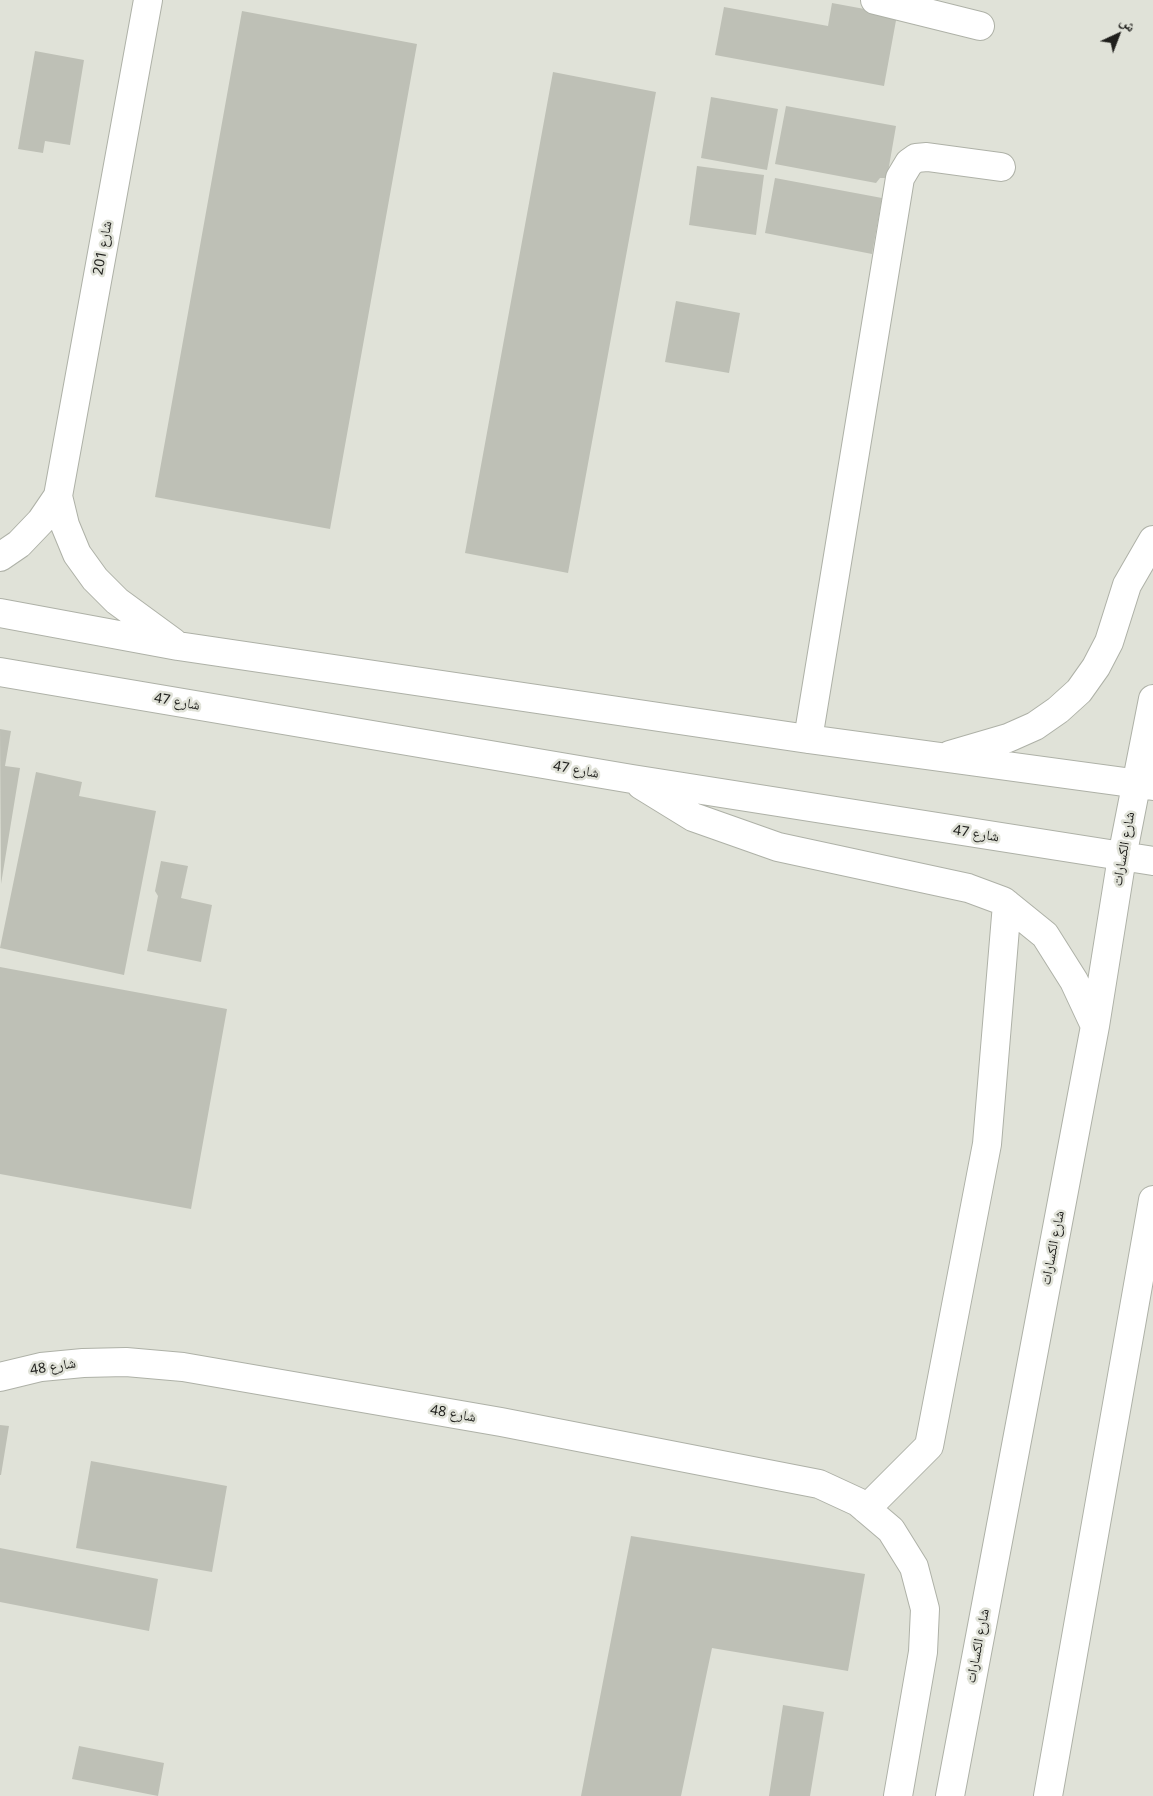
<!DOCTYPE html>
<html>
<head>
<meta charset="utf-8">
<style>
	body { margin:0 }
	#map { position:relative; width:1153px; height:1796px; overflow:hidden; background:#e0e2d8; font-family:"Noto Sans","Noto Naskh Arabic",sans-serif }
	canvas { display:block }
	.north { position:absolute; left:1093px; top:10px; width:50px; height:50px; -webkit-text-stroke:4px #e0e2d8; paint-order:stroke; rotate:43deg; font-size:14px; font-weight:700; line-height:20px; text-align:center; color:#1f1f1c }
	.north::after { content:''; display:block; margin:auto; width:18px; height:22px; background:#1f1f1c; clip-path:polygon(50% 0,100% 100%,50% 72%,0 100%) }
</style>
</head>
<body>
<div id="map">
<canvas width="1153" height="1796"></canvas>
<div class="north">ش</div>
</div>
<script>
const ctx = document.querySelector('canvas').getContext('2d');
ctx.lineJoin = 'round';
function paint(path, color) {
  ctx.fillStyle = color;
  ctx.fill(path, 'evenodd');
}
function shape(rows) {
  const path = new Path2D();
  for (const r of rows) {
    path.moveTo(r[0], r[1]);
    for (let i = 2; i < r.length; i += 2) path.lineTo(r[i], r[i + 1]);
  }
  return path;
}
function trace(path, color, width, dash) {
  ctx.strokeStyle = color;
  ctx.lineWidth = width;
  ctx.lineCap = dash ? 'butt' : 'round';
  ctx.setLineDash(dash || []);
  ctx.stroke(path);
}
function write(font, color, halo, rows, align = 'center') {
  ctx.font = font + ' "Noto Sans","Noto Naskh Arabic",sans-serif';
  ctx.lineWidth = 5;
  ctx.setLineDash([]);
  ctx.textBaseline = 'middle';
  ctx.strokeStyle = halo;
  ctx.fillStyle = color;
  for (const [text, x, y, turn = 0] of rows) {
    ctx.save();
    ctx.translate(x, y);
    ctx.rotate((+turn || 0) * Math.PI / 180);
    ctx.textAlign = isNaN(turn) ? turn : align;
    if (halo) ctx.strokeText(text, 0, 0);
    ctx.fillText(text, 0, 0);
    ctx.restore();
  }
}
paint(shape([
	[832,3,897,15,884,86,715,55,724,7,828,26],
	[242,11,417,44,330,529,155,497],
	[35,51,84,60,70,145,45,141,43,153,18,149],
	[553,72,656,92,568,573,465,553],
	[711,97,778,109,767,170,701,158],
	[786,106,896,126,887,178,880,178,876,183,775,164],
	[697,166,764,175,756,235,689,225],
	[775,178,882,198,872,254,765,233],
	[676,301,740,313,729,373,665,362],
	[0,729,11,731,5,766,20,768,1,884],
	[36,772,82,782,79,796,156,811,124,975,0,948],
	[161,861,188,866,181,898,212,905,201,962,147,951,158,896,155,891],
	[0,967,227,1009,191,1209,0,1174],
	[0,1425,9,1426,1,1475,0,1475],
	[91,1461,227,1486,212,1572,76,1548],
	[631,1536,865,1574,848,1671,712,1648,681,1796,581,1796],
	[0,1548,158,1579,149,1631,0,1602],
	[783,1705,824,1712,810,1796,769,1796],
	[79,1746,164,1763,158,1796,72,1779]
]), '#bec0b6');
const minor = shape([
	[875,0,980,26],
	[58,496,65,525,77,554,95,579,117,601,173,642],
	[0,557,19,544,41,521,58,496,148,0],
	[0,613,178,646,808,739,1153,786],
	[0,672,632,779,1153,861],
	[808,739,900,178,909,163,916,158,927,157,1001,167],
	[950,755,1008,738,1035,726,1058,710,1079,691,1096,667,1109,642,1127,585,1153,540],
	[641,785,693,817,778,847,968,888,1003,901,1045,935,1074,981,1095,1026],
	[0,1377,41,1367,83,1363,126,1362,183,1367,501,1422,819,1484,858,1502,891,1530,914,1567,925,1609,923,1652,898,1796],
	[866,1509,929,1446,987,1144,1007,904],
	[950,1796,1095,1026,1122,857,1153,699],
	[1048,1796,1153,1200]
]);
trace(minor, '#aeb1a7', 30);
trace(minor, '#fff', 28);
write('14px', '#1f1f1c', '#e0e2d8', [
	["شارع 201",103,248,-80],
	["شارع 47",177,702,10],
	["شارع 47",576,770,10],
	["شارع 47",976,834,9],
	["شارع الكسارات",1124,849,-80],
	["شارع الكسارات",1053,1248,-79],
	["شارع 48",53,1367,-9],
	["شارع 48",453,1414,10],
	["شارع الكسارات",978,1646,-79]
]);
</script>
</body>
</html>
